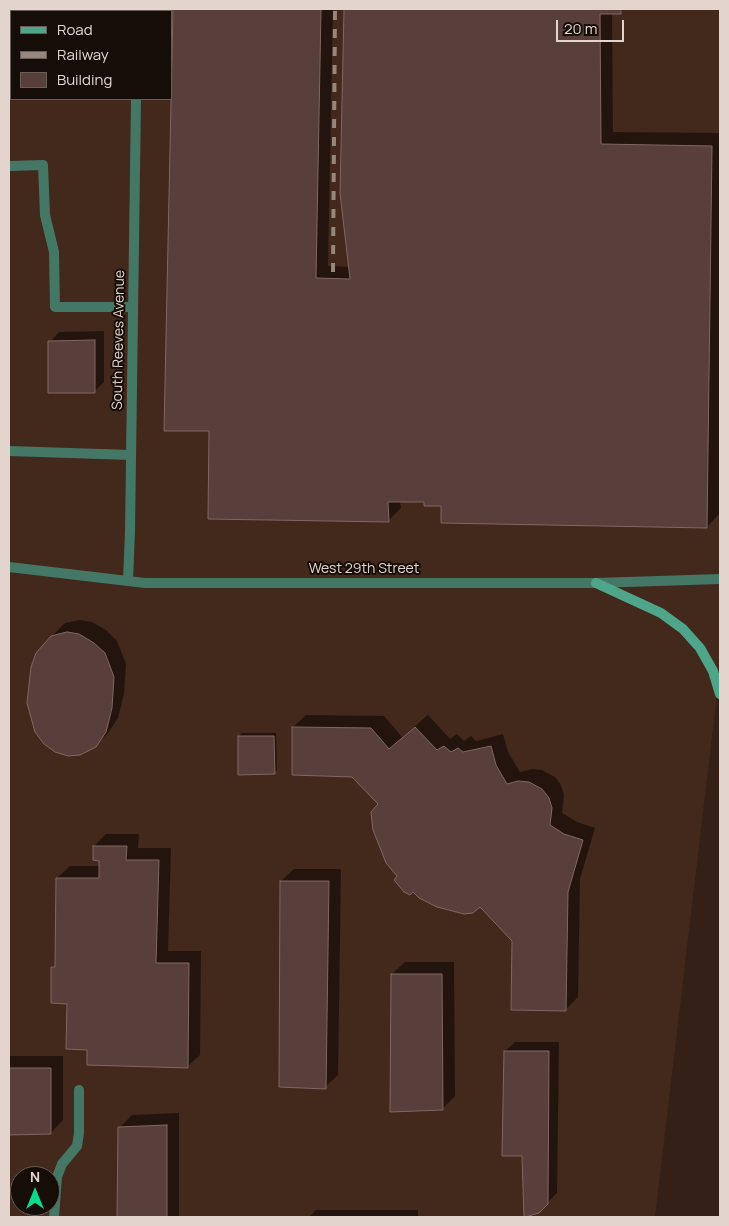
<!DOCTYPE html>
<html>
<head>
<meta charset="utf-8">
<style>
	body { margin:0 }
	#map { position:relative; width:729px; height:1226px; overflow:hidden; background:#352017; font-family:Manrope,sans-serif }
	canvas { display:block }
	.frame { position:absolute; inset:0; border:10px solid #e3d5ce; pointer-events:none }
	.legend { position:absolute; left:10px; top:10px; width:162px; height:90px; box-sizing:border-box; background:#160d08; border:1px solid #685d57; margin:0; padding:6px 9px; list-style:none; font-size:15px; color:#e3d5ce }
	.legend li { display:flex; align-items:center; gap:10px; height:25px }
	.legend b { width:25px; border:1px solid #685d57 }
	.north { position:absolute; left:10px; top:1166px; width:50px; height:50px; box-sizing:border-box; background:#160d08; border:1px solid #685d57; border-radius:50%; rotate:0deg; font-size:14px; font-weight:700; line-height:20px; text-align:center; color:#e3d5ce }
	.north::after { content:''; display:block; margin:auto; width:18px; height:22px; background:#0dd98a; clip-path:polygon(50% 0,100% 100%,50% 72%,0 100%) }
	.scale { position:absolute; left:556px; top:20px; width:68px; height:22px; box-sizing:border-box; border:2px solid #e3d5ce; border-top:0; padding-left:6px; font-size:15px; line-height:18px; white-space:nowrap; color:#e3d5ce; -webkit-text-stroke:4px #160d08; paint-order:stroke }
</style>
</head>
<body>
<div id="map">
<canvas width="729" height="1226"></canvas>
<div class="frame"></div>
<ul class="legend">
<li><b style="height:6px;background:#4fa58a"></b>Road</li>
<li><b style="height:6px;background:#97867e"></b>Railway</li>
<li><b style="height:14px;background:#583f3b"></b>Building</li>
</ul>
<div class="north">N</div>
<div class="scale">20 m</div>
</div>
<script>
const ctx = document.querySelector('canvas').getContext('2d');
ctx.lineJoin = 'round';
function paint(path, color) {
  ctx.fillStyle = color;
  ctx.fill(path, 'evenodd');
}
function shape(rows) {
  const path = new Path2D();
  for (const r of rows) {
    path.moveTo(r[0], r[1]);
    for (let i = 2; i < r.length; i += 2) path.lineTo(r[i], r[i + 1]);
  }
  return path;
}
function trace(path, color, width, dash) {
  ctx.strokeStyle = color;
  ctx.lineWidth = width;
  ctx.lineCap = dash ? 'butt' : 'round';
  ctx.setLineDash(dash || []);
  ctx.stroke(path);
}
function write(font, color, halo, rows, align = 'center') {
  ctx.font = font + ' Manrope,sans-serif';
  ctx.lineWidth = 4;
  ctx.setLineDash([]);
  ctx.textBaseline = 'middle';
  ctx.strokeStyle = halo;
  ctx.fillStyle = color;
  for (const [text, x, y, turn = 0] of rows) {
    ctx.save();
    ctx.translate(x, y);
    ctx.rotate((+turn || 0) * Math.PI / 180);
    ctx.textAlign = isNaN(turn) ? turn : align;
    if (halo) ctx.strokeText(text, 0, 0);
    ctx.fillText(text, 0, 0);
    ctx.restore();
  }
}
paint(shape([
	[9,9,720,9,720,669,655,1217,9,1217],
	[11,11,171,11,171,99,11,99],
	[20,1176,50,1176,50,1206,20,1206]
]), '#43281c');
paint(shape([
	[174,9,333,9,328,266,350,267,341,193,345,9,624,9,621,12,612,12,613,132,720,133,719,514,707,527,443,505,425,501,400,501,401,508,388,521,210,430,165,429],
	[104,331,104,382,94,392,50,342,59,332],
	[80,620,92,622,106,630,117,641,126,664,124,694,118,718,108,733,95,746,52,636,65,623],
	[306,715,384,716,402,737,428,715,450,739,457,734,464,741,471,736,476,741,503,734,508,752,520,772,532,769,542,770,555,777,561,785,564,795,562,813,577,822,595,828,580,879,578,997,565,1010,514,940,480,905,399,876,380,804,353,776,293,727],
	[242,733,276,733,277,770,274,773,239,736],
	[106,834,139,834,138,848,171,848,168,951,201,951,200,1055,187,1067,88,1049,53,968,57,964,57,878,70,866,101,866,101,860,94,846],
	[294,869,341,869,338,1075,325,1087,281,881],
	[405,962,454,962,455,1096,442,1109,392,974],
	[515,1042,559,1042,557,1193,538,1212,523,1154,505,1051],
	[9,1056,63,1056,63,1120,51,1133,9,1133],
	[179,1113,179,1217,119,1217,120,1127,132,1115],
	[316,1210,418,1210,418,1217,309,1217]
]), '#0007');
const building = shape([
	[173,9,321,9,316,278,350,279,340,193,344,9,621,9,621,14,600,14,601,144,712,146,707,528,441,523,441,506,424,506,424,502,388,502,389,522,208,519,209,431,164,431,173,9],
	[95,340,95,393,48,393,48,341,95,340],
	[67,632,79,634,94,643,105,653,114,677,112,708,106,732,96,747,80,755,68,756,55,752,44,744,35,732,27,703,31,667,36,653,51,636,67,632],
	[292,727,371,728,389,749,415,727,437,750,444,746,451,752,458,748,463,752,491,746,496,765,507,784,518,781,529,782,542,789,549,798,552,808,550,825,564,834,583,840,568,892,566,1011,511,1010,512,941,480,907,473,913,464,914,437,907,419,898,413,892,410,895,404,892,394,880,397,876,386,863,373,830,371,812,378,804,352,777,292,775,292,727],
	[238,736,274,736,275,774,238,775,238,736],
	[93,846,127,846,126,860,159,860,156,963,189,963,188,1068,87,1065,87,1050,66,1049,67,1004,51,1003,51,967,55,967,56,878,99,878,99,861,93,860,93,846],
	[280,881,329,881,326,1089,279,1087,280,881],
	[391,974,442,974,443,1110,390,1112,391,974],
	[504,1051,549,1051,548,1204,539,1213,525,1217,524,1217,522,1156,502,1156,504,1051],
	[9,1068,51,1068,51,1134,9,1135,9,1068],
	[167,1125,167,1217,117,1217,118,1127,167,1125]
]);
paint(building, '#583f3b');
trace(building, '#826662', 1);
trace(shape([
	[9,166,43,165,45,215,54,252,55,307,133,307],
	[9,451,131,455],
	[54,1217,57,1177,62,1164,77,1146,79,1133,79,1090]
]), '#476', 10);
trace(shape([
	[137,11,137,9],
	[9,567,145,583,596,583,720,579],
	[128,581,130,531,136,99]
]), '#476', 10);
trace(shape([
	[596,583,661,613,683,629,700,648,713,671,720,694]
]), '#4fa58a', 10);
trace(shape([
	[333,272,335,9]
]), '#97867e', 4, [9, 9]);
write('14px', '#e3d5ce', '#160d08', [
	["South Reeves Avenue",119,340,-89],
	["West 29th Street",364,569]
]);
</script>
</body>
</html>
